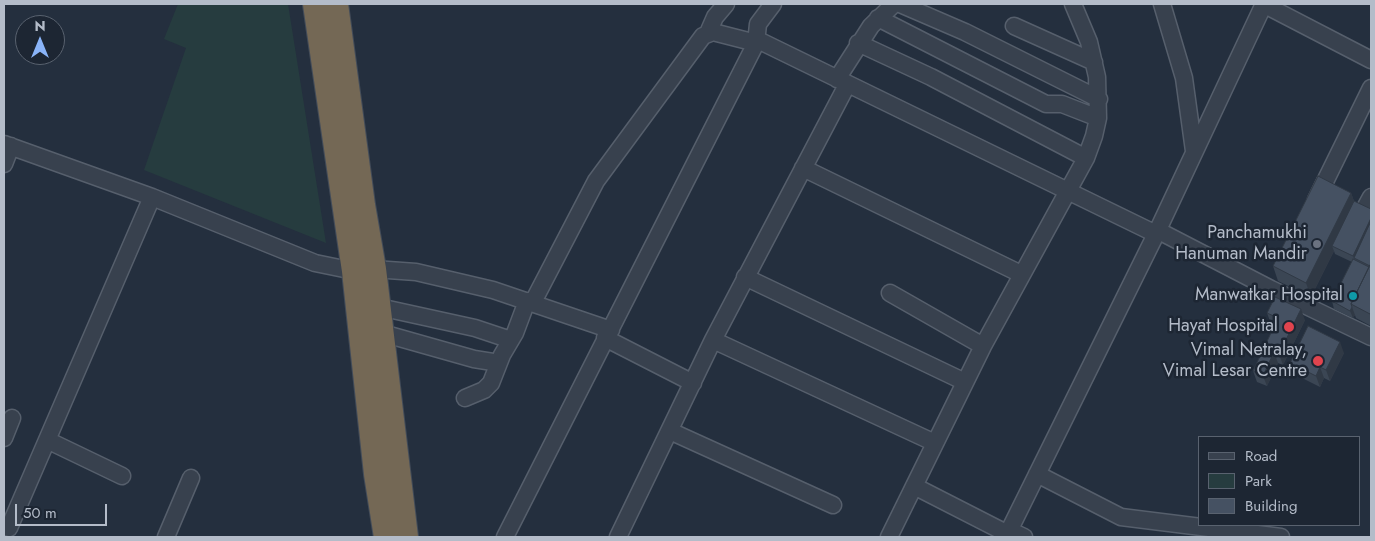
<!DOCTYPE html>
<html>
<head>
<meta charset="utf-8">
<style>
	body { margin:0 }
	#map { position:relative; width:1375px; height:541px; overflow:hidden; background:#242f3e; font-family:Jost,sans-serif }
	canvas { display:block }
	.frame { position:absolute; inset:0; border:5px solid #b4bcc9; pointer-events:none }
	.legend { position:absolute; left:1198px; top:436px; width:162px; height:90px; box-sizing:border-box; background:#1d2633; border:1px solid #59626f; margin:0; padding:6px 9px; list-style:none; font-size:15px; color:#b4bcc9 }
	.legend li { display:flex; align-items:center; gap:10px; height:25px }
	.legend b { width:25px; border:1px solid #59626f }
	.north { position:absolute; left:15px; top:15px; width:50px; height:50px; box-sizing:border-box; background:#1d2633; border:1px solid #59626f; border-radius:50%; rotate:0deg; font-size:14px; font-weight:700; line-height:20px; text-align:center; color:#b4bcc9 }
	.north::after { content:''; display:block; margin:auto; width:18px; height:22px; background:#8ab4f8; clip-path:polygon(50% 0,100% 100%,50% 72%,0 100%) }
	.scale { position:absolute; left:15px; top:504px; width:92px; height:22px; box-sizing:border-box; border:2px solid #b4bcc9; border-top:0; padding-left:6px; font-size:15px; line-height:18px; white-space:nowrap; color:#b4bcc9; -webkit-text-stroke:4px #1d2633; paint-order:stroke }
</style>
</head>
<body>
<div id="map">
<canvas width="1375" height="541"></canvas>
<div class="frame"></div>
<ul class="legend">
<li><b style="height:6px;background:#38414e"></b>Road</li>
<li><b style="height:14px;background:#263c3f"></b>Park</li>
<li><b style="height:14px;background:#455162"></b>Building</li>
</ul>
<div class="north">N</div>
<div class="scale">50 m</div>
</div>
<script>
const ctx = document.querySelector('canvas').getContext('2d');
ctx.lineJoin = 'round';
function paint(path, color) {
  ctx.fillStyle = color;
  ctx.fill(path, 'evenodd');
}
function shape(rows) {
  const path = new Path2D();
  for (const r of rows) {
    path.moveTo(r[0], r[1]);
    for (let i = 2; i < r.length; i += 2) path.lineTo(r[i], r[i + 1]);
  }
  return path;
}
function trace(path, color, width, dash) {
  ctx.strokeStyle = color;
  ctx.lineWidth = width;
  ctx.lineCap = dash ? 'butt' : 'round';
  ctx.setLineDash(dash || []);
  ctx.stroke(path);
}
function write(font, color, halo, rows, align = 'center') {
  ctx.font = font + ' Jost,sans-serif';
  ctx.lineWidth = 5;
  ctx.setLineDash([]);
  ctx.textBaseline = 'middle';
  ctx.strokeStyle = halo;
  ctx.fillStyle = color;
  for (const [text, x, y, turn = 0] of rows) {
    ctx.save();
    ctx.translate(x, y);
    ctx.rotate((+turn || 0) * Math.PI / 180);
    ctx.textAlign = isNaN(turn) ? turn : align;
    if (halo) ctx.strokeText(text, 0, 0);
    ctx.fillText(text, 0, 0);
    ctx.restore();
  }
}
paint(shape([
	[178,4,288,4,326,243,144,170,186,48,164,39]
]), '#263c3f');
const minor = shape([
	[900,4,965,32,1099,99],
	[1162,4,1184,78,1194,151],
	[1263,4,1371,60],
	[878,18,1046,104,1062,104,1098,118],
	[1014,26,1094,62],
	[708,33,715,17,726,4],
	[858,43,931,77,1086,158],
	[837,79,871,26,894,4],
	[4,144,152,197,315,263,354,271,374,269,416,272,493,290,611,330],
	[4,164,11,146],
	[803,168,1021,274],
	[1316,200,1371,88],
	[1365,208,1371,197],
	[1157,230,1271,289,1371,337],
	[745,277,965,382],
	[890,293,983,346],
	[533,302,596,181,703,36,713,32,756,43,758,24,773,4],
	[379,307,475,328,511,340],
	[382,333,474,359,499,363],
	[605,338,693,383],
	[713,340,935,443],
	[465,398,484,390,491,383,502,355,515,333,527,301],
	[670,431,833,505],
	[4,438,12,418],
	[47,440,122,476],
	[1037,474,1121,517,1281,537],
	[914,486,1008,534],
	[9,528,152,197],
	[1009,530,1024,537],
	[166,537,191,478],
	[505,537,756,43,762,42,1156,234],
	[618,537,713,340,847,85],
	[889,537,983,346,1086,158,1094,136,1098,118,1097,77,1089,42,1073,4],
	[1006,537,1156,234,1264,4]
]);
const highway = shape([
	[315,4,354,271,376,474,386,537],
	[336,4,363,205,374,269,406,537]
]);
trace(minor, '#565f6c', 19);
trace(highway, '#434c59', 26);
trace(minor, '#38414e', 16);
trace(highway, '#746855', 24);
paint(shape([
	[1351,193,1354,201,1371,209,1371,326,1356,318,1355,315,1353,318,1334,309,1332,301,1352,262,1335,254,1334,251,1311,297,1278,281,1273,266],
	[1267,313,1305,320,1283,365,1278,363,1267,386,1257,382,1253,371,1275,325,1271,324],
	[1344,353,1330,381,1324,378,1320,387,1294,374,1290,363]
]), '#3b4654');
paint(shape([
	[1351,193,1356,207,1332,246,1334,251,1311,297,1306,283],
	[1371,218,1371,231,1354,258,1353,256],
	[1352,307,1355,315,1353,318,1350,311],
	[1301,309,1305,320,1283,365,1279,354],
	[1340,342,1344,353,1330,381,1326,370],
	[1274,352,1278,363,1267,386,1263,376],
	[1320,367,1324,378,1320,387,1316,376]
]), '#303945');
const building = shape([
	[1318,176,1351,193,1306,283,1273,266,1318,176],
	[1354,201,1371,209,1371,218,1353,256,1332,246,1354,201],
	[1371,221,1371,263,1370,266,1354,258,1371,221],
	[1353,259,1369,267,1351,304,1352,307,1350,311,1332,301,1353,259],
	[1371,263,1371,311,1370,314,1351,304,1371,263],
	[1275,297,1301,309,1279,354,1274,352,1263,376,1253,371,1278,318,1267,313,1275,297],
	[1308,326,1340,342,1326,370,1320,367,1316,376,1290,363,1308,326]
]);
paint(building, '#455162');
trace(building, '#303945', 1);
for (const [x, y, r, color] of [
	[1317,244,5,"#6b7280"],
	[1353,296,5,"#0f9aa8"],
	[1289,327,6,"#e0444e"],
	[1318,361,6,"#e0444e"]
]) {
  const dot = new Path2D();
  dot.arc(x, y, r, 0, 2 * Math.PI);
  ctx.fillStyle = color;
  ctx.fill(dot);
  trace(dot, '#1d2633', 2);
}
write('18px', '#b4bcc9', '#1d2633', [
	["Panchamukhi",1307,234],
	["Hanuman Mandir",1307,255],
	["Manwatkar Hospital",1343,296],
	["Hayat Hospital",1278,327],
	["Vimal Netralay,",1307,351],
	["Vimal Lesar Centre",1307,372]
], 'right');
</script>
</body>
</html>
